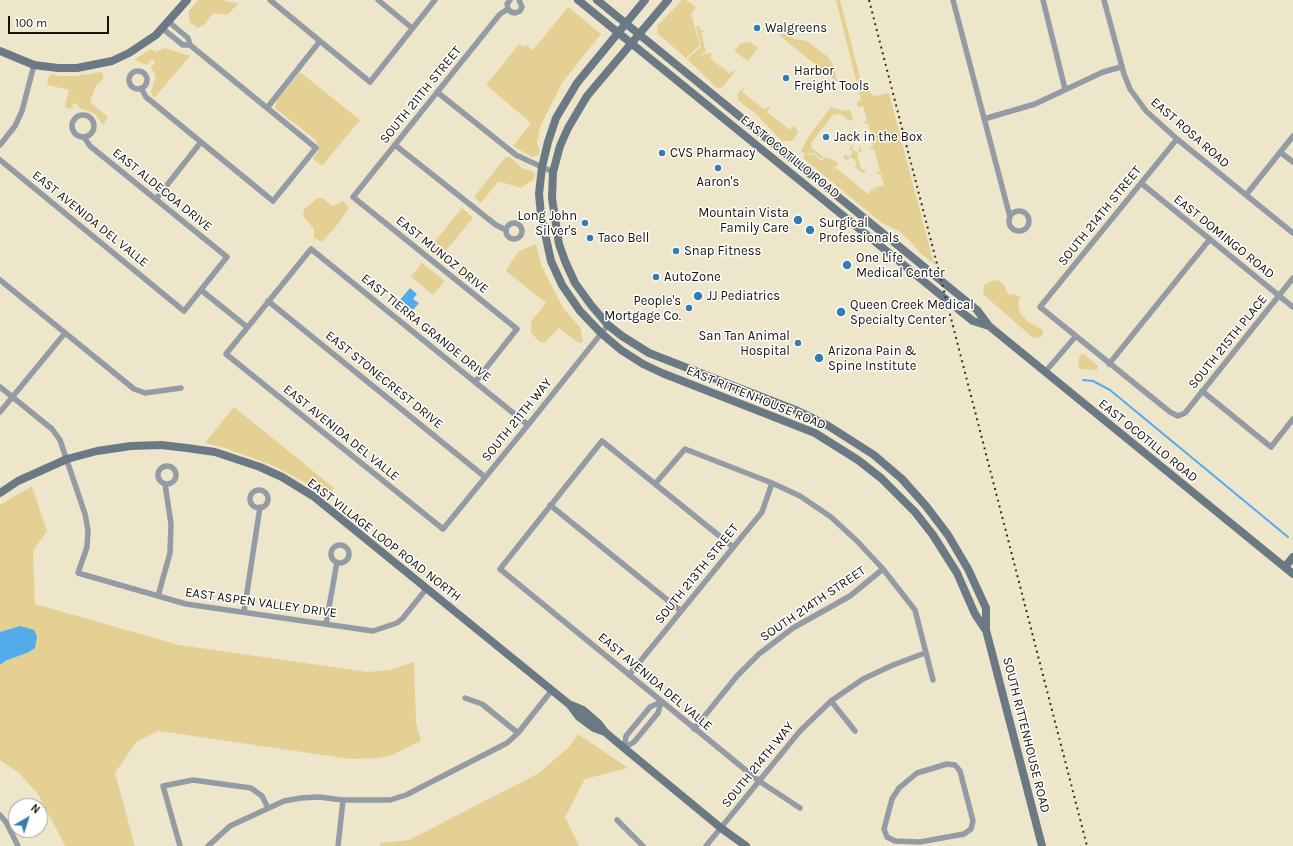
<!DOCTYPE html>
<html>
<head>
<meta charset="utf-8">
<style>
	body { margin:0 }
	#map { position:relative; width:1293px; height:846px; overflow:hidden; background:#eee6cb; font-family:Karla,sans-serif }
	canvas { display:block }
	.north { position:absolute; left:8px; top:798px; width:40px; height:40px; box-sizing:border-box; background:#fff; border:1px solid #a2a19d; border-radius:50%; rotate:39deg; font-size:11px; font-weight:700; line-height:16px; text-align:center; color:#16130a }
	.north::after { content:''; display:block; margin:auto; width:14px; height:18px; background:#347db1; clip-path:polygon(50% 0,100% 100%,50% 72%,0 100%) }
	.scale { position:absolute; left:8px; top:16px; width:101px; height:18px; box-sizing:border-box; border:2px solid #16130a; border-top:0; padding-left:5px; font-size:12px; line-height:14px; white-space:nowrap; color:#16130a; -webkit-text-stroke:3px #fff; paint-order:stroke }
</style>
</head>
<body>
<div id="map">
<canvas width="1293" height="846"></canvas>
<div class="north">N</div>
<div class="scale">100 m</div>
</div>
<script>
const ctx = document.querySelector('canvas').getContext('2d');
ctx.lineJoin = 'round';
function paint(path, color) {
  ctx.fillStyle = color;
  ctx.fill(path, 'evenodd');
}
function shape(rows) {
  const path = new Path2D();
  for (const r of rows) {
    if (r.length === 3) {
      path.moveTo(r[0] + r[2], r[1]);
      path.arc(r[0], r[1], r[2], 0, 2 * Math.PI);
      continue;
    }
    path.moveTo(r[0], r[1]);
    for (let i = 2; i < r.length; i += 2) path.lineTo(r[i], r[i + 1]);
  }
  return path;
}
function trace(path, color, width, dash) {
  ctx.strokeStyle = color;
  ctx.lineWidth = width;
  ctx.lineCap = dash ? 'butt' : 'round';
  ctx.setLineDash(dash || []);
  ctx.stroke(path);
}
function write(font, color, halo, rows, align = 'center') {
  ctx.font = font + ' Karla,sans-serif';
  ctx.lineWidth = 3;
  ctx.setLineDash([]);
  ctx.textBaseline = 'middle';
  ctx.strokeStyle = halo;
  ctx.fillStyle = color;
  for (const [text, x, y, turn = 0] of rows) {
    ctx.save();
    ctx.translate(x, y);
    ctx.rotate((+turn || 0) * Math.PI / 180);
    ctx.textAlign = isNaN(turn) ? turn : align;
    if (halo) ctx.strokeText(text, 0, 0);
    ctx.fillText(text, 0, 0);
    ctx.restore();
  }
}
paint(shape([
	[198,0,224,0,228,2,239,3,227,15,213,13,205,24,198,28,189,22,189,11],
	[682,0,687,0,696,8,691,14,700,45,686,58,657,33,657,26],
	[836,0,840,0,862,85,874,96,889,93,932,257,936,265,920,253,910,241,899,231,882,223,804,159,804,155,813,154,822,161,825,157,837,162,838,164,832,172,836,168,868,194,872,189,875,193,874,188,884,185,881,174,875,174,880,171,874,149,869,149,873,146,868,123,862,124,867,120,863,106,858,107,857,102,861,100],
	[568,7,601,34,562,83,540,127,537,143,540,150,539,155,532,157,513,146,531,123,486,85,519,44,524,47,526,45,533,50],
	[696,26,699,26,701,31,706,31,701,33,706,52,703,53,699,57,704,54,712,53,710,58,721,67,717,70,722,67,730,74,733,70,735,71,723,87,717,88,712,83,687,59,701,47],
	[780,29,794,39,807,41,828,57,833,65,837,82,780,36],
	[750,42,758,48,748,61,734,51,740,44],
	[165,48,190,56,154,98,152,95,151,91,156,77,151,67,155,62,152,59,147,65,134,60,151,49,155,52],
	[101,72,103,74,103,79,96,86,90,102,108,117,103,125,95,114,78,107,76,103,72,104,74,108,67,109,65,105,69,90,48,85,47,83,49,76,53,74,59,76,76,76],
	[300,72,360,120,322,166,313,159,319,150,316,140,276,109,275,107,277,100],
	[745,86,742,92,765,110,769,106,770,108,767,112,790,130,793,126,797,129,798,133,792,141,782,141,756,114,738,100,737,94],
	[831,107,843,111,850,110,853,120,850,121,840,114,833,115,811,143,812,148,823,157,821,159,814,153,804,154,801,151,809,136],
	[853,144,852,150,858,152,860,145,861,152,857,153,861,170,866,169,865,173,862,173,855,167,857,163,851,157,847,161,843,157,845,154,849,157,853,152,849,149],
	[506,157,510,157,523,169,531,170,535,174,534,179,521,188,501,182,497,183,481,203,474,197],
	[318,198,322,198,333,206,343,201,349,208,338,224,322,242,314,238,314,229,303,216,304,209],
	[462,208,473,218,439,259,428,250],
	[536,244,541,265,563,308,580,327,583,340,582,343,577,342,559,328,544,343,540,342,531,333,531,322,546,303,539,297,507,272,506,270,518,252],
	[422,263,445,281,433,295,411,277],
	[998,280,1004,285,1008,294,1010,295,1015,294,1021,298,1018,302,1020,313,1028,322,1043,330,1043,334,1040,338,1033,338,983,294,984,285,991,281],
	[1084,354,1098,366,1097,370,1080,369,1078,365,1079,359,1080,355],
	[234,407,334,488,327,498,304,482,274,466,225,448,205,443],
	[32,486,47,531,33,551,35,604,179,645,368,672,390,670,414,662,416,722,421,741,392,755,378,758,350,759,159,731,137,741,115,773,135,846,65,846,38,794,19,773,0,760,0,505],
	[578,734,628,768,585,779,565,817,579,846,380,846,380,843,409,840,539,773,569,747]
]), '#e4d092');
paint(shape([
	[410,288,417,294,413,299,419,303,413,310,400,300],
	[20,626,34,630,37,636,35,648,29,652,5,661,0,665,0,632]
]), '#53abeb');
trace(shape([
	[1083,380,1093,381,1110,390,1288,537]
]), '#53abeb', 2);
trace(shape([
	[270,0,370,82,435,0],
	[378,0,412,28],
	[510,0,507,4,508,9,511,12,515,13,520,11,522,7,519,0],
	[953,0,1010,217],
	[1043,0,1065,89],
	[1104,0,1124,74,1130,89,1146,111,1177,139,1293,233],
	[163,29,183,45,190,45],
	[138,80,9],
	[141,88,146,97,273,201,316,148,190,45,188,38,169,22],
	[437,92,516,155,553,172],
	[267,108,320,41],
	[83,126,11],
	[984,119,1035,104,1103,72,1121,67],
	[1177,139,1040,307,1170,412,1178,416,1185,413,1293,278],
	[0,145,15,126,22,111,34,65],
	[395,145,496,225,506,230],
	[1280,152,1293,162],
	[0,160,184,311,227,257,90,146,84,137],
	[1141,183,1293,307],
	[1246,195,1293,136],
	[156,199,201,142],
	[1019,221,10],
	[514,231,8],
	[0,280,134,389,145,393,181,388],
	[201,290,247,327],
	[268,301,485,477],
	[1109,364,1210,239],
	[1045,372,1076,336],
	[475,382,517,329,353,197,500,14,508,9],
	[0,387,52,429,60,440,85,514,88,530,87,547,78,573,186,604,373,631,397,623,403,618,427,588],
	[1202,391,1271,447,1293,419],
	[0,412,65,333],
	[528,425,311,249,226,354,443,529,528,425,608,325],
	[167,475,9],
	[655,484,685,449,772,483,800,496,831,517,857,541,883,569,915,610,933,680],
	[259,499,9],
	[550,505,681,611],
	[340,554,9],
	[733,547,602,441,500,569,759,781,800,808],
	[158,596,170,553,171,524,165,484],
	[244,612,260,507],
	[326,624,337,562],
	[629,675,762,512,772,483],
	[465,698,482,704,518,733],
	[831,701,855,731],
	[694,729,737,676,759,654,793,628,850,596,883,569],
	[624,748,626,736,650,707,661,702],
	[624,748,634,742,658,713,661,702],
	[947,764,955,765,960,771,973,821,971,829,964,834,920,842,895,841,887,837,884,829,892,799,899,788,917,773,947,764],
	[0,815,6,822,18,846],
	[617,820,643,846],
	[180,846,163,786,193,780,251,788,262,796,268,808],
	[208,846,230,826,284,801,301,798,319,797,343,800,390,800,406,795,507,743,518,733,552,690],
	[338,846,343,800],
	[706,846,800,731,831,701,863,679,893,665,925,653]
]), '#939ca4', 5.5);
trace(shape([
	[578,0,959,310,973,321,989,326],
	[597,0,977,310,989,326,1293,574],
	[645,0,577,83,556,118,548,142,542,167,539,194,541,215,551,261,562,285,580,311,601,333,621,350,643,364,662,373,815,433,858,460,881,478,915,512,933,535,957,573,975,614,985,629],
	[668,0,587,96,568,128,560,146,553,172,552,198,559,244,565,261,575,283,591,305,608,325,622,336,649,353,798,411,827,425,874,455,902,479,926,506,948,535,968,569,986,608,986,630,1042,846],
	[0,51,34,65,58,68,77,68,112,61,129,53,156,35,187,0],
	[0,493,18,481,67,459,97,451,131,446,161,445,187,448,215,452,260,467,282,477,313,496,570,705,579,717,594,728,605,732],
	[1285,567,1293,557],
	[571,705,583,710,598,723,605,732,624,748,721,828,746,846]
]), '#6b7984', 8);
trace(shape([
	[869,0,1087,846]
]), '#322e23', 2, [2, 4]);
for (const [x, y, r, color] of [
	[757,28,4,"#347db1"],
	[786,78,4,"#347db1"],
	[826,137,4,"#347db1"],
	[662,153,4,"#347db1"],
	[718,168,4,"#347db1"],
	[798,220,5,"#347db1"],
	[585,223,4,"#347db1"],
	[810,230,5,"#347db1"],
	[590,238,4,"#347db1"],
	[676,251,4,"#347db1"],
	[847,265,5,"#347db1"],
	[656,277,4,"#347db1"],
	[698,296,5,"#347db1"],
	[689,308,4,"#347db1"],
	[841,312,5,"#347db1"],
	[798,343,4,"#347db1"],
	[819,358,5,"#347db1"]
]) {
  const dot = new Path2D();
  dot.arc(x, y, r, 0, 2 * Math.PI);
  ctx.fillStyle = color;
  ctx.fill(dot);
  trace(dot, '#fff', 1.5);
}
write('13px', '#16130a', '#fff', [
	["Walgreens",765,28],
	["Harbor",794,71],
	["Freight Tools",794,86],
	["Jack in the Box",834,137],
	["CVS Pharmacy",670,153],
	["Aaron's",718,182,"center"],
	["Mountain Vista",789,213,"right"],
	["Family Care",789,228,"right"],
	["Long John",577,216,"right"],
	["Silver's",577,231,"right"],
	["Surgical",819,223],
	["Professionals",819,238],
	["Taco Bell",598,238],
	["Snap Fitness",684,251],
	["One Life",856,258],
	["Medical Center",856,273],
	["AutoZone",664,277],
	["JJ Pediatrics",707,296],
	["People's",681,301,"right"],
	["Mortgage Co.",681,316,"right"],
	["Queen Creek Medical",850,305],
	["Specialty Center",850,320],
	["San Tan Animal",790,336,"right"],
	["Hospital",790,351,"right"],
	["Arizona Pain &",828,351],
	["Spine Institute",828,366]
], 'left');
write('13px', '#16130a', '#fff', [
	["SOUTH 211TH STREET",421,95,-51],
	["EAST ROSA ROAD",1190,133,41],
	["EAST OCOTILLO ROAD",790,157,39],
	["EAST ALDECOA DRIVE",162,190,39],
	["SOUTH 214TH STREET",1100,216,-51],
	["EAST AVENIDA DEL VALLE",90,219,39],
	["EAST DOMINGO ROAD",1224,237,39],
	["EAST MUNOZ DRIVE",442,255,39],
	["EAST TIERRA GRANDE DRIVE",426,328,39],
	["SOUTH 215TH PLACE",1228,342,-51],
	["EAST STONECREST DRIVE",384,380,39],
	["EAST RITTENHOUSE ROAD",756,398,22],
	["SOUTH 211TH WAY",517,420,-51],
	["EAST AVENIDA DEL VALLE",341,433,39],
	["EAST OCOTILLO ROAD",1148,441,39],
	["EAST VILLAGE LOOP ROAD NORTH",384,540,38],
	["SOUTH 213TH STREET",697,574,-51],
	["EAST ASPEN VALLEY DRIVE",261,603,8],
	["SOUTH 214TH STREET",813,604,-34],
	["EAST AVENIDA DEL VALLE",655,682,40],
	["SOUTH RITTENHOUSE ROAD",1026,735,76],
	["SOUTH 214TH WAY",758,765,-51]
]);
</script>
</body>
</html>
